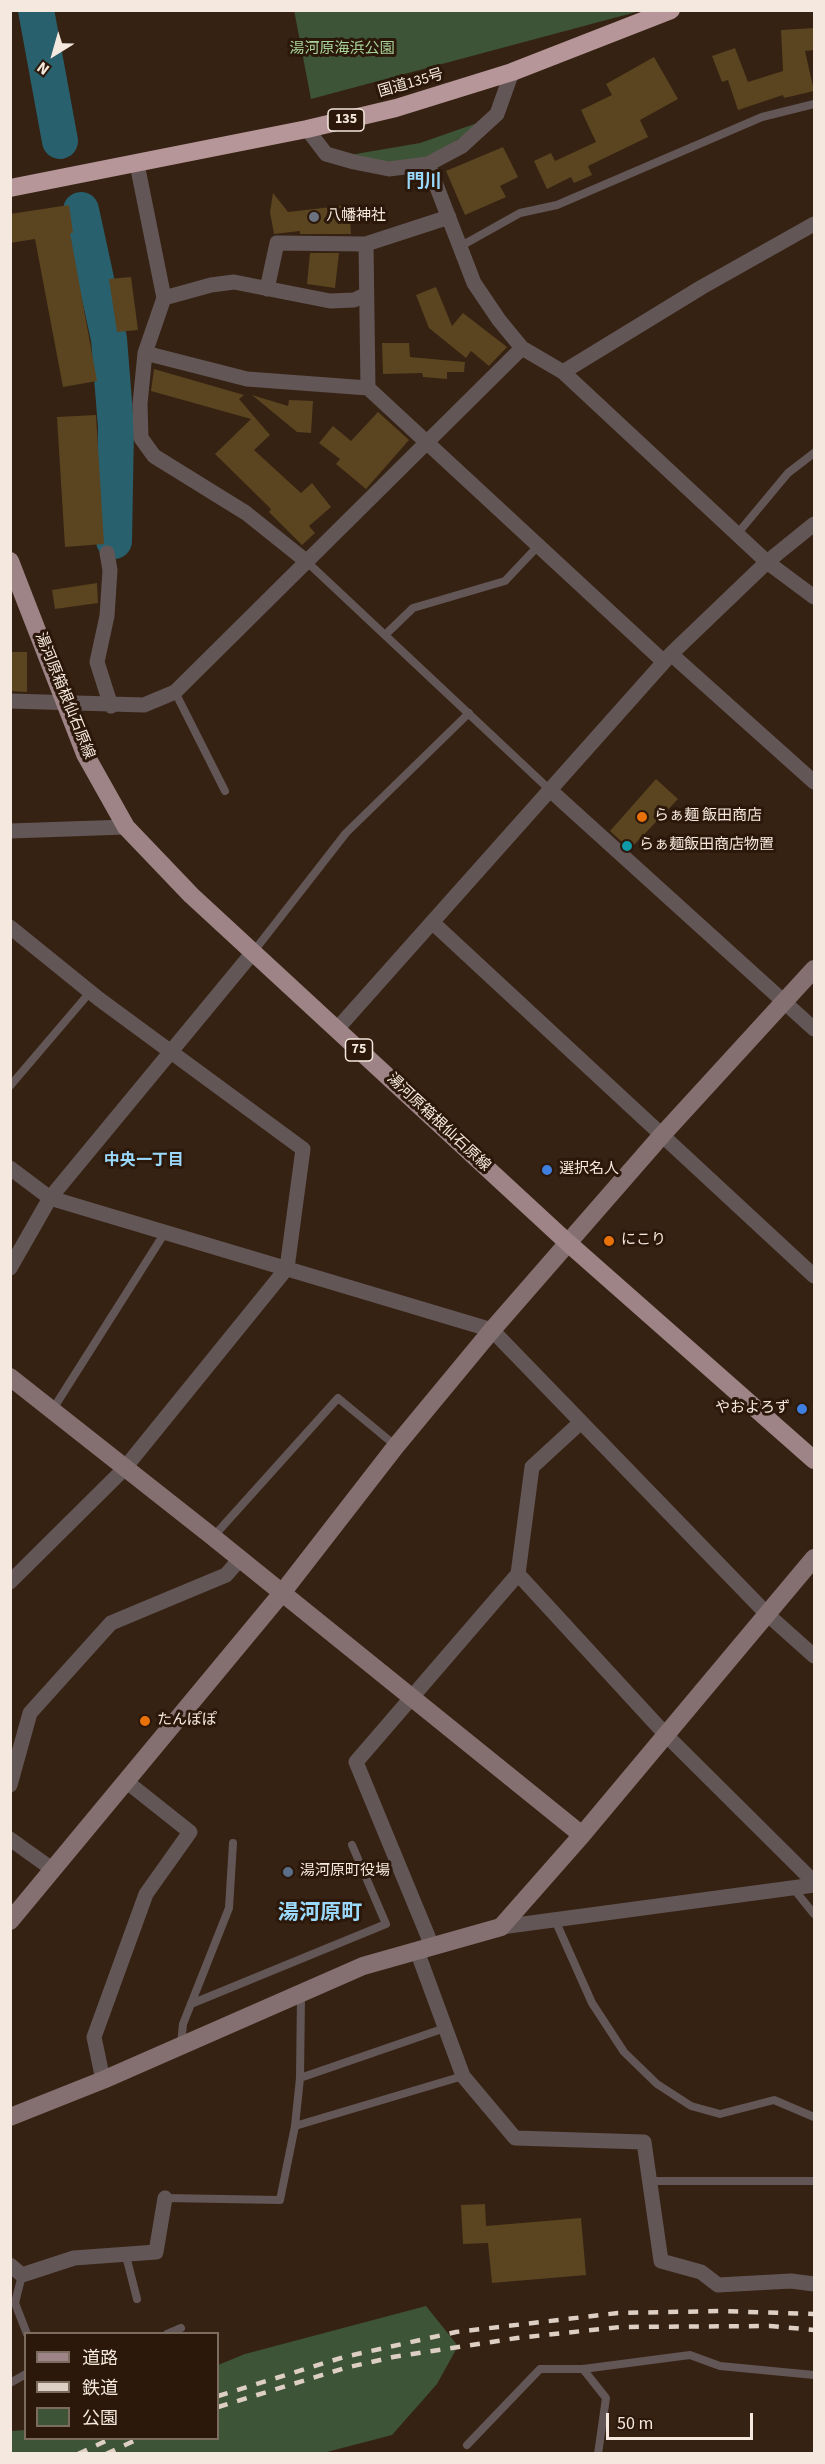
<!DOCTYPE html>
<html>
<head>
<meta charset="utf-8">
<style>
	body { margin:0 }
	#map { position:relative; width:825px; height:2464px; overflow:hidden; background:#352213; font-family:"Source Sans 3","Noto Sans JP",sans-serif }
	canvas { display:block }
	.frame { position:absolute; inset:0; border:12px solid #f5e8de; pointer-events:none }
	.legend { position:absolute; left:24px; top:2332px; width:195px; height:108px; box-sizing:border-box; background:#2b180a; border:2px solid #7c6b5f; margin:0; padding:8px 10px; list-style:none; font-size:18px; color:#f5e8de }
	.legend li { display:flex; align-items:center; gap:12px; height:30px }
	.legend b { width:30px; border:2px solid #7c6b5f }
	.north { position:absolute; left:24px; top:24px; width:60px; height:60px; -webkit-text-stroke:4px #2b180a; paint-order:stroke; rotate:217deg; font-size:16px; font-weight:700; line-height:24px; text-align:center; color:#f5e8de }
	.north::after { content:''; display:block; margin:auto; width:21px; height:27px; background:#f5e8de; clip-path:polygon(50% 0,100% 100%,50% 72%,0 100%) }
	.scale { position:absolute; left:606px; top:2413px; width:147px; height:27px; box-sizing:border-box; border:3px solid #f5e8de; border-top:0; padding-left:8px; font-size:18px; line-height:21px; white-space:nowrap; color:#f5e8de; -webkit-text-stroke:4px #2b180a; paint-order:stroke }
</style>
</head>
<body>
<div id="map">
<canvas width="825" height="2464"></canvas>
<div class="frame"></div>
<ul class="legend">
<li><b style="height:8px;background:#9e8486"></b>道路</li>
<li><b style="height:8px;background:#ddcfc4"></b>鉄道</li>
<li><b style="height:16px;background:#3e5436"></b>公園</li>
</ul>
<div class="north">N</div>
<div class="scale">50 m</div>
</div>
<script>
const ctx = document.querySelector('canvas').getContext('2d');
ctx.lineJoin = 'round';
function paint(path, color) {
  ctx.fillStyle = color;
  ctx.fill(path, 'evenodd');
}
function shape(rows) {
  const path = new Path2D();
  for (const r of rows) {
    path.moveTo(r[0], r[1]);
    for (let i = 2; i < r.length; i += 2) path.lineTo(r[i], r[i + 1]);
  }
  return path;
}
function trace(path, color, width, dash) {
  ctx.strokeStyle = color;
  ctx.lineWidth = width;
  ctx.lineCap = dash ? 'butt' : 'round';
  ctx.setLineDash(dash || []);
  ctx.stroke(path);
}
function write(font, color, halo, rows, align = 'center') {
  ctx.font = font + ' "Source Sans 3","Noto Sans JP",sans-serif';
  ctx.lineWidth = 6;
  ctx.setLineDash([]);
  ctx.textBaseline = 'middle';
  ctx.strokeStyle = halo;
  ctx.fillStyle = color;
  for (const [text, x, y, turn = 0] of rows) {
    ctx.save();
    ctx.translate(x, y);
    ctx.rotate((+turn || 0) * Math.PI / 180);
    ctx.textAlign = isNaN(turn) ? turn : align;
    if (halo) ctx.strokeText(text, 0, 0);
    ctx.fillText(text, 0, 0);
    ctx.restore();
  }
}
paint(shape([
	[294,10,640,10,640,11,311,99],
	[486,120,429,159,390,165,344,156,420,143],
	[426,2306,458,2346,437,2384,392,2435,323,2453,11,2453,11,2431,25,2430,26,2438,218,2438,218,2365,245,2354]
]), '#3e5436');
trace(shape([
	[36,10,60,141],
	[81,210,109,339,116,427,114,541]
]), '#29606d', 36);
paint(shape([
	[814,28,814,50,805,51,814,91,784,98,783,95,738,110,728,80,722,82,712,56,735,48,748,82,783,71,781,30],
	[654,57,678,99,640,120,648,137,588,166,592,175,574,183,571,177,547,189,534,161,551,153,555,161,596,142,581,110,612,95,606,84],
	[503,147,518,177,500,186,506,197,465,215,446,171],
	[273,193,288,212,349,205,351,234,300,234,300,231,274,234,270,212],
	[69,205,73,233,70,233,97,381,63,387,35,239,10,243,10,214],
	[310,253,339,253,335,288,307,284],
	[131,277,138,330,117,332,109,279],
	[436,287,452,326,463,313,507,347,489,366,471,351,466,358,429,328,416,295],
	[382,343,409,343,410,357,465,362,464,372,447,372,447,379,423,377,422,373,383,374],
	[154,369,244,395,239,399,270,435,254,450,301,493,312,483,331,507,309,526,315,533,302,545,269,512,271,509,215,454,251,419,151,391],
	[252,395,288,406,289,400,313,401,311,433,297,432],
	[378,412,409,440,366,489,336,464,340,459,319,443,333,426,351,441],
	[96,415,104,544,65,547,57,417],
	[97,583,98,603,55,609,52,590],
	[10,652,27,652,27,692,10,691],
	[656,779,678,799,630,849,610,831],
	[485,2204,486,2226,581,2218,586,2275,492,2283,488,2243,463,2244,461,2205]
]), '#5b4420');
trace(shape([
	[461,246,520,213,557,205,762,117,814,104],
	[738,533,788,473,814,453],
	[306,561,550,790],
	[385,635,413,608,505,581,539,545],
	[175,692,225,791],
	[254,951,346,833,469,713],
	[10,1086,91,991],
	[53,1409,164,1234],
	[213,1537,338,1398,396,1446],
	[793,1888,814,1914],
	[555,1920,592,2003,624,2052,657,2084,691,2106,720,2114,774,2100,814,2117],
	[191,2004,386,1924,352,1845],
	[181,2044,183,2024,229,1908,233,1843],
	[300,2078,445,2028],
	[295,2126,463,2076],
	[651,2181,814,2181],
	[165,2198,280,2200,295,2126,300,2078,301,1995],
	[126,2256,137,2299],
	[22,2275,15,2303,27,2334],
	[167,2334,181,2328],
	[583,2369,606,2398,598,2454],
	[10,2383,26,2374],
	[467,2445,540,2369,583,2369,690,2355,720,2366,814,2375]
]), '#635657', 8);
trace(shape([
	[307,129,326,154,354,162,389,169,428,164,462,146,497,114,512,72],
	[137,164,164,298,145,353,140,404,141,438,154,456,246,513,306,561],
	[428,164,474,283,499,320,522,348,563,372,702,287,814,224],
	[366,244,368,388,664,662],
	[267,289,277,243,366,244,449,217],
	[164,298,211,285,234,282,330,301,354,300,365,295],
	[145,353,247,379,368,388],
	[563,372,767,562,814,597],
	[107,553,110,570,107,616,97,662,111,706],
	[671,654,814,782],
	[10,701,144,705,175,692,522,348],
	[550,790,814,1029],
	[10,831,126,827],
	[432,922,814,1276],
	[10,927,99,999,303,1149,287,1268,124,1469,10,1582],
	[337,1029,671,654,767,562,814,524],
	[10,1168,50,1198,492,1330,767,1614,814,1656],
	[10,1268,50,1198,254,951],
	[518,1574,666,1735,814,1882],
	[10,1785,30,1713,111,1623,226,1575,240,1559],
	[10,1839,52,1869],
	[501,1927,814,1885],
	[432,1946,356,1762,518,1574,532,1467,581,1422],
	[417,1951,463,2076,515,2138,644,2142,661,2261,701,2272,718,2285,791,2281,814,2284],
	[103,2080,94,2037,146,1894,190,1832,127,1782],
	[10,2265,22,2275,74,2258,156,2252,165,2198]
]), '#635657', 15);
trace(shape([
	[10,1377,213,1537,582,1835],
	[10,1921,282,1593,396,1446,492,1330,662,1135,814,969],
	[10,2117,103,2080,363,1966,501,1927,582,1835,814,1558]
]), '#847071', 18);
trace(shape([
	[10,561,85,754,126,827,191,895,567,1242,814,1460]
]), '#9e8486', 18);
trace(shape([
	[10,188,307,129,396,108,512,72,671,10]
]), '#b69698', 18);
trace(shape([
	[218,2396,344,2357,456,2332,618,2313,721,2311,814,2314],
	[218,2407,345,2368,393,2357,517,2338,620,2327,770,2326,814,2330],
	[78,2454,112,2438],
	[106,2454,140,2438]
]), '#ddcfc4', 4.5, [10, 10]);
for (const [x, y, r, color] of [
	[314,217,6,"#6b7280"],
	[642,817,6,"#e8710a"],
	[627,846,6,"#0f9aa8"],
	[547,1170,6,"#3f7fe0"],
	[609,1241,6,"#e8710a"],
	[802,1409,6,"#3f7fe0"],
	[145,1721,6,"#e8710a"],
	[288,1872,6,"#5c6f8a"]
]) {
  const dot = new Path2D();
  dot.arc(x, y, r, 0, 2 * Math.PI);
  ctx.fillStyle = color;
  ctx.fill(dot);
  trace(dot, '#2b180a', 2);
}
for (const [x, y, w] of [
	[346,120,36],
	[359,1050,27]
]) {
  const box = new Path2D();
  box.roundRect(x - w / 2, y - 11, w, 22, 4.5);
  ctx.fillStyle = '#2b180a';
  ctx.fill(box);
  trace(box, '#f5e8de', 1.5);
}
write('bold 14px', '#f5e8de', null, [
	["135",346,120],
	["75",359,1050]
]);
write('15px', '#a8d399', '#2b180a', [
	["湯河原海浜公園",342,50]
]);
write('15px', '#f5e8de', '#2b180a', [
	["国道135号",411,84,-16],
	["湯河原箱根仙石原線",64,696,68],
	["湯河原箱根仙石原線",438,1123,43]
]);
write('15px', '#f5e8de', '#2b180a', [
	["八幡神社",326,217],
	["らぁ麺 飯田商店",654,817],
	["らぁ麺飯田商店物置",639,846],
	["選択名人",559,1170],
	["にこり",621,1241],
	["やおよろず",790,1409,"right"],
	["たんぽぽ",157,1721],
	["湯河原町役場",300,1872]
], 'left');
write('bold 16px', '#9ad9fc', '#2b180a', [
	["中央一丁目",144,1161]
]);
write('bold 18px', '#9ad9fc', '#2b180a', [
	["門川",424,183]
]);
write('bold 21px', '#9ad9fc', '#2b180a', [
	["湯河原町",320,1914]
]);
</script>
</body>
</html>
